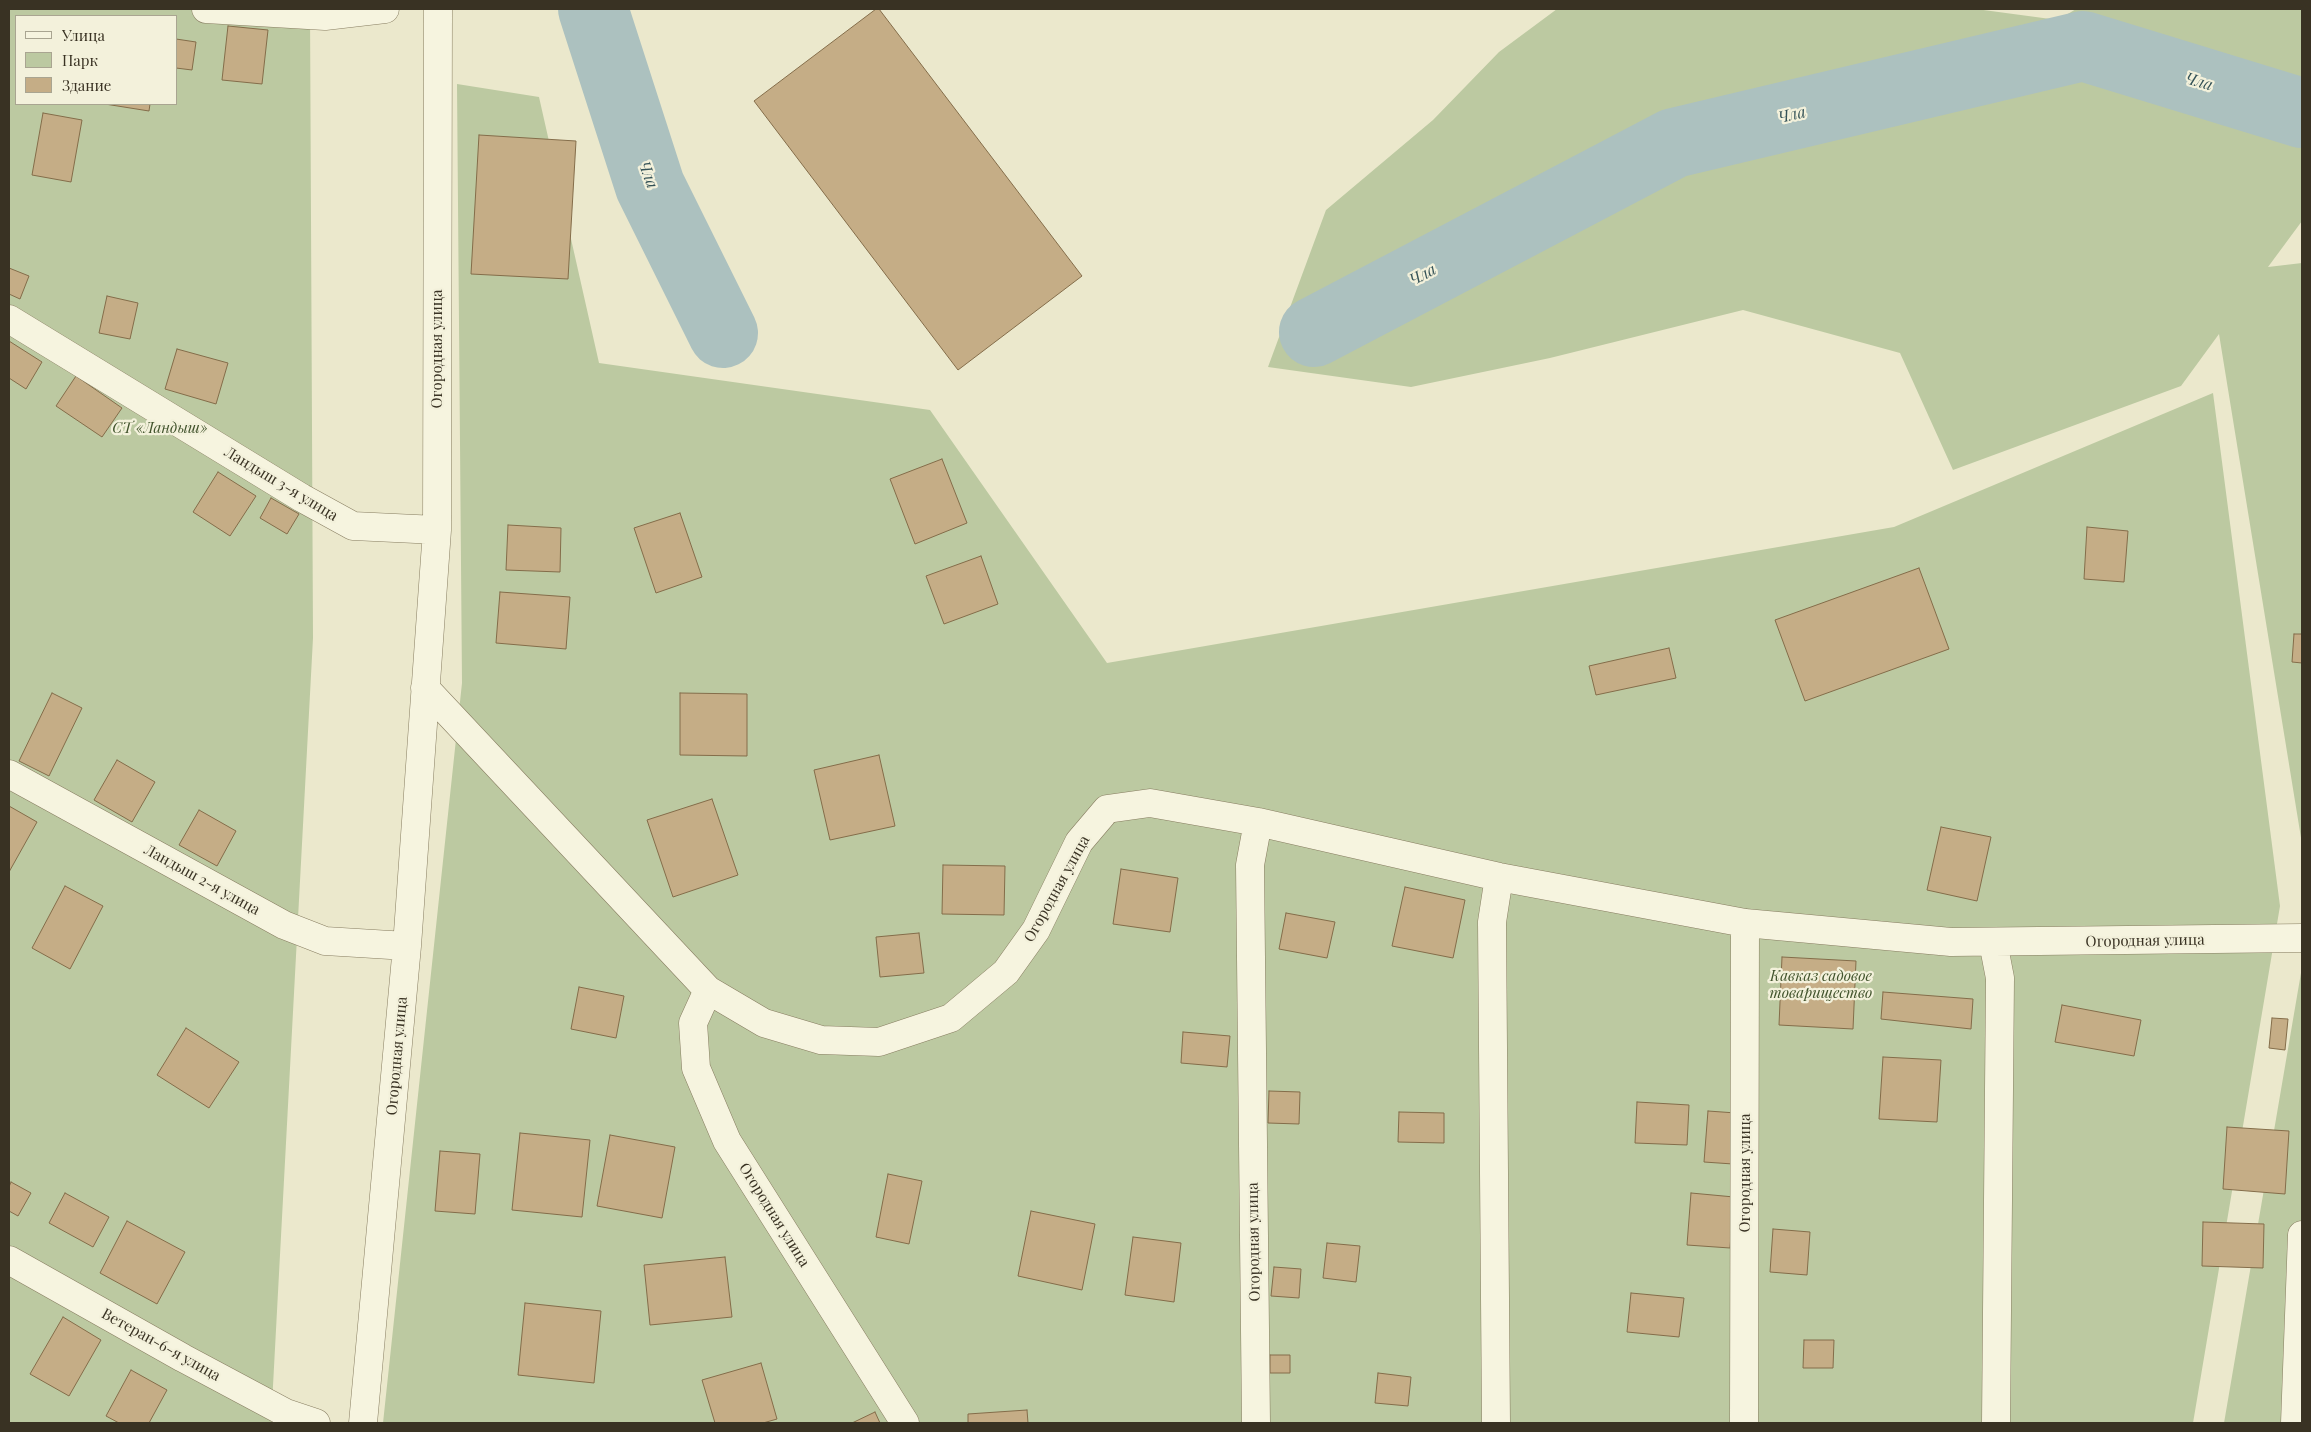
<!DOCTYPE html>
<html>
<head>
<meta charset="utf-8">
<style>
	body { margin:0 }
	#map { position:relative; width:2311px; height:1432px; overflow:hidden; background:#ebe8cc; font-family:"Playfair Display",serif }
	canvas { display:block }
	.frame { position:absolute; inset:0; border:10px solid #393223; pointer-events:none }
	.legend { position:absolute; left:15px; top:15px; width:162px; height:90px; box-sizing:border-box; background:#f3f1db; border:1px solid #a9a591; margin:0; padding:6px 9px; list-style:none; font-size:15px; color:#393223 }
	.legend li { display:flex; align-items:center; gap:10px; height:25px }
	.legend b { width:25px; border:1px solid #a9a591 }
</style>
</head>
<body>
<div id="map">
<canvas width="2311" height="1432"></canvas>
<div class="frame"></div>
<ul class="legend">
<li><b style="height:6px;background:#f6f4df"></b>Улица</li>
<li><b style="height:14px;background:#bcc9a1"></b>Парк</li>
<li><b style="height:14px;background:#c5ad86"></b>Здание</li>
</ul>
</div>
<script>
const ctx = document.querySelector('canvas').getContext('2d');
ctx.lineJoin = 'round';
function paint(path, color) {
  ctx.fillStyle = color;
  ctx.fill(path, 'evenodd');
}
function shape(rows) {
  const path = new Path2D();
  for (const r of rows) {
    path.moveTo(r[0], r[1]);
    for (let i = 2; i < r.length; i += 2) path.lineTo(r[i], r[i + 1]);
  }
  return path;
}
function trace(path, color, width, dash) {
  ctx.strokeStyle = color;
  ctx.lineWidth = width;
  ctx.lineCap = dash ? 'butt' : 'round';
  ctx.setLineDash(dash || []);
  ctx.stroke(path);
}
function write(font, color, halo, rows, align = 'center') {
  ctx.font = font + ' "Playfair Display",serif';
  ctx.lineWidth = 4.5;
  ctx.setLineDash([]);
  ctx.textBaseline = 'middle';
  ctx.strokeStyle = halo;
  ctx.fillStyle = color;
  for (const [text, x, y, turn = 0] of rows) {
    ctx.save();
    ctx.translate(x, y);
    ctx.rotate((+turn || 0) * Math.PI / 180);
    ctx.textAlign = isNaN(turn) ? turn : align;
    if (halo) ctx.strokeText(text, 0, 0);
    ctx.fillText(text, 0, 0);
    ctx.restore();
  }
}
paint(shape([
	[9,9,310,9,313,638,271,1423,9,1423],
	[16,16,176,16,176,104,16,104],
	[1557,9,1976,9,2058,20,2076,9,2302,9,2302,221,2268,267,2302,263,2302,844,2219,334,2181,386,1953,470,1900,353,1743,310,1550,358,1411,387,1268,367,1326,210,1433,120,1499,52],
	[457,84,539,97,599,363,930,410,1107,663,1894,527,2213,393,2280,906,2193,1423,383,1423,462,683],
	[2302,967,2302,1423,2224,1423]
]), '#bcc9a1');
trace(shape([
	[593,9,650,186,723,333],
	[1314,332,1674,143,2083,46,2302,113]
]), '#acc1bf', 70);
const building = shape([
	[876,9,879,9,1082,276,958,370,754,101,876,9],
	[228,26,268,30,262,84,222,80,228,26],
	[176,39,196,42,192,70,176,68,176,39],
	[105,104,150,104,149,111,105,104],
	[43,113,82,120,71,182,32,175,43,113],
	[479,135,576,141,568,279,471,274,479,135],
	[9,268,29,276,20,299,9,294,9,268],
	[107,296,138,303,130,339,99,333,107,296],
	[9,341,42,362,26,389,9,378,9,341],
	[177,349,228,363,216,404,165,389,177,349],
	[76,376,122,408,102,437,56,406,76,376],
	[942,459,967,523,915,544,890,479,942,459],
	[218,472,256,496,230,536,193,512,218,472],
	[271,498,299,514,287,534,260,518,271,498],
	[680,513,702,577,656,593,634,528,680,513],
	[508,525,561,528,560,572,506,570,508,525],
	[2087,527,2128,531,2124,582,2084,579,2087,527],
	[981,556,998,604,944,624,926,576,981,556],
	[1919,568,1949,649,1805,701,1775,620,1919,568],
	[500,592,570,597,566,649,496,643,500,592],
	[2294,634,2302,634,2302,663,2292,662,2294,634],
	[1669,648,1676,678,1596,695,1589,666,1669,648],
	[52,693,82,708,49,776,19,761,52,693],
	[680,693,747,694,747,756,680,755,680,693],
	[879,755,895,826,830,840,814,770,879,755],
	[117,760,155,782,132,822,94,800,117,760],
	[712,799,738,875,673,897,647,820,712,799],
	[9,806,37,822,9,872,9,806],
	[199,810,236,831,217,866,179,845,199,810],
	[1941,827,1991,837,1977,901,1927,890,1941,827],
	[943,865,1005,866,1004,915,942,914,943,865],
	[1121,869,1178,878,1170,932,1113,924,1121,869],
	[65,886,103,906,70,969,32,948,65,886],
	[1405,887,1465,900,1453,958,1392,946,1405,887],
	[1286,913,1335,922,1327,958,1279,949,1286,913],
	[919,933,924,973,880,977,876,937,919,933],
	[1782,957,1856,961,1853,1029,1779,1025,1782,957],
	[579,987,624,996,616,1038,571,1029,579,987],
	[1883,992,1973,999,1971,1029,1881,1019,1883,992],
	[2062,1005,2141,1020,2134,1056,2055,1042,2062,1005],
	[2272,1018,2288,1019,2285,1050,2269,1048,2272,1018],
	[186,1028,239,1062,209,1108,157,1075,186,1028],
	[1183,1032,1230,1036,1227,1067,1181,1063,1183,1032],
	[1883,1057,1941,1060,1937,1122,1879,1119,1883,1057],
	[1269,1091,1300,1092,1299,1124,1268,1123,1269,1091],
	[1637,1102,1689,1105,1687,1145,1635,1143,1637,1102],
	[1708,1111,1736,1113,1733,1164,1704,1162,1708,1111],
	[1399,1112,1444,1113,1444,1143,1398,1142,1399,1112],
	[2227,1127,2289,1131,2285,1194,2223,1189,2227,1127],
	[520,1133,590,1140,582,1217,512,1210,520,1133],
	[610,1135,675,1147,662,1218,597,1206,610,1135],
	[440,1151,480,1154,475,1214,435,1211,440,1151],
	[888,1174,922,1181,909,1244,876,1237,888,1174],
	[11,1182,31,1193,18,1216,9,1211,9,1187,11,1182],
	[65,1193,109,1217,93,1247,49,1223,65,1193],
	[1691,1193,1734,1197,1730,1248,1687,1245,1691,1193],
	[1031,1211,1095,1224,1082,1290,1018,1276,1031,1211],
	[127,1221,185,1252,157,1304,100,1273,127,1221],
	[2203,1222,2264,1224,2263,1268,2202,1266,2203,1222],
	[1773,1229,1810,1232,1807,1275,1770,1272,1773,1229],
	[1133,1237,1181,1243,1174,1302,1125,1295,1133,1237],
	[1327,1243,1360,1246,1356,1282,1323,1278,1327,1243],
	[725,1257,732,1317,650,1325,644,1265,725,1257],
	[1274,1267,1301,1269,1299,1298,1271,1296,1274,1267],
	[1631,1293,1684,1298,1679,1337,1627,1332,1631,1293],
	[525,1303,601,1311,594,1383,518,1375,525,1303],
	[63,1317,101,1340,69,1396,30,1374,63,1317],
	[1804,1340,1834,1340,1833,1368,1803,1368,1804,1340],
	[1270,1355,1290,1355,1290,1373,1270,1373,1270,1355],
	[761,1363,777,1419,763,1423,715,1423,702,1380,761,1363],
	[131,1370,167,1390,149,1423,119,1423,106,1416,131,1370],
	[1378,1373,1411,1377,1408,1406,1375,1403,1378,1373],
	[1027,1410,1028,1423,968,1423,968,1414,1027,1410],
	[875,1412,880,1423,852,1423,875,1412]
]);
paint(building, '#c5ad86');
trace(building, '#846d4a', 1);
const minor = shape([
	[206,9,325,16,385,9],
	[9,319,302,498,353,526,437,530],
	[425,688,708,990,764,1023,821,1040,879,1042,951,1018,1006,972,1036,930,1079,842,1107,809,1150,803,1258,822,1499,877,1745,923,1951,942,2302,938],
	[9,774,284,925,325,941,407,946],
	[1993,942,2000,978,1996,1423],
	[708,990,693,1023,696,1068,727,1141,905,1423],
	[9,1260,183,1358,286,1413,316,1423],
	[363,1423,407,946,437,530,438,9],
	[1256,1423,1250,865,1258,822],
	[1496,1423,1492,922,1499,877],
	[1744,1423,1745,923],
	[2295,1423,2302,1235]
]);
trace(minor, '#877d61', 29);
trace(minor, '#f6f4df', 28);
write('15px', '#393223', '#f3f1db', [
	["Огородная улица",437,349,-90],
	["Ландыш 3-я улица",281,484,31],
	["Ландыш 2-я улица",202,880,29],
	["Огородная улица",1057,889,-61],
	["Огородная улица",2145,941,-1],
	["Огородная улица",397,1056,-85],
	["Огородная улица",1745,1173,-90],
	["Огородная улица",774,1215,58],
	["Огородная улица",1254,1242,-91],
	["Ветеран-6-я улица",161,1345,29]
]);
write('italic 15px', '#41532c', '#f3f1db', [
	["СТ «Ландыш»",160,428],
	["Кавказ садовое",1821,976],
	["товарищество",1821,993]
]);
write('italic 16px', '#345257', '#f3f1db', [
	["Чла",2199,82,17],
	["Чла",1792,115,-13],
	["Чла",648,175,70],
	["Чла",1423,275,-28]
]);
</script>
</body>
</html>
